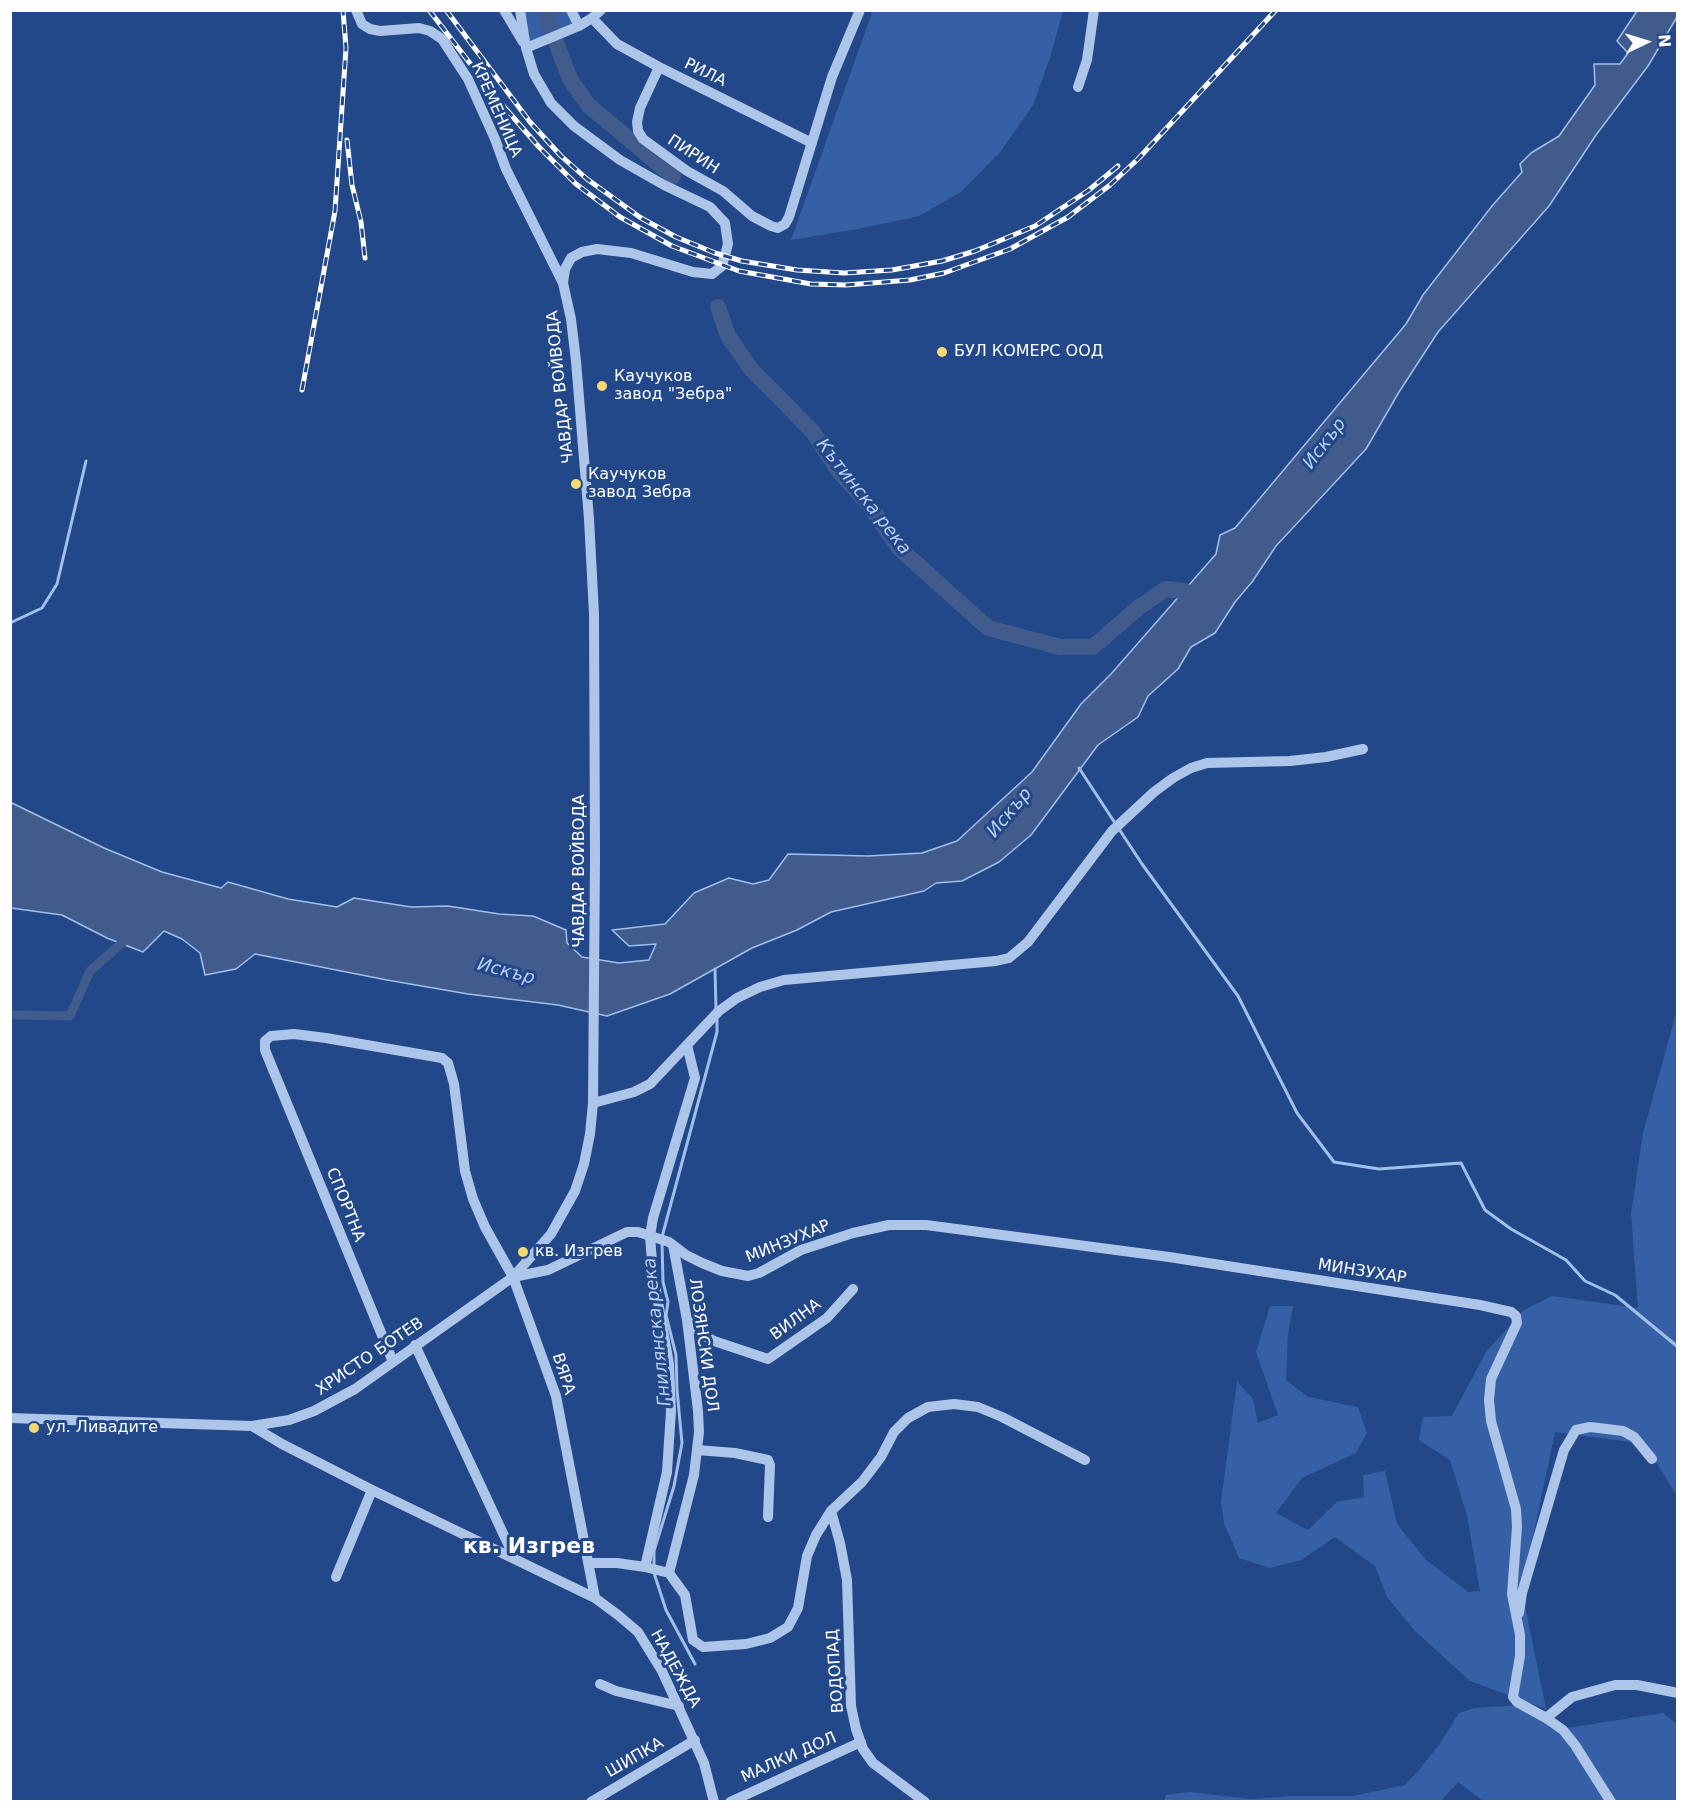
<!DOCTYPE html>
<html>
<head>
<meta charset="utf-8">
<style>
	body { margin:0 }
	#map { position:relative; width:1688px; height:1812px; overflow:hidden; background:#224889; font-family:"DejaVu Sans",sans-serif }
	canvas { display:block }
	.frame { position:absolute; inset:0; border:12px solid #fff; pointer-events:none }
	.north { position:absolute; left:1616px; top:12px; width:60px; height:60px; -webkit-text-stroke:4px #224889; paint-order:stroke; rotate:86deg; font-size:16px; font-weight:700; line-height:24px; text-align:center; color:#fff }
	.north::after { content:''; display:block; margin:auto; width:21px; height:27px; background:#fff; clip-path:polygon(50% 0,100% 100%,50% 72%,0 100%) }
</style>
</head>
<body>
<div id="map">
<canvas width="1688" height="1812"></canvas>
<div class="frame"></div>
<div class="north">N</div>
</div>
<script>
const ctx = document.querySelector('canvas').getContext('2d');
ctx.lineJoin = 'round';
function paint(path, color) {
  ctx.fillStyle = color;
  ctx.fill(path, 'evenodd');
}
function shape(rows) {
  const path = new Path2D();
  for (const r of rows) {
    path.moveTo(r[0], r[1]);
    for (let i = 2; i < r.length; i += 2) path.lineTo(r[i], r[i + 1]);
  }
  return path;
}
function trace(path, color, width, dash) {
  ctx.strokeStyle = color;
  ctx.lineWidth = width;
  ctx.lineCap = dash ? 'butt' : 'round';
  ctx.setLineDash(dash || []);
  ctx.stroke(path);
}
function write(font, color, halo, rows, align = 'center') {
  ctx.font = font + ' "DejaVu Sans",sans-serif';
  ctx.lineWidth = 6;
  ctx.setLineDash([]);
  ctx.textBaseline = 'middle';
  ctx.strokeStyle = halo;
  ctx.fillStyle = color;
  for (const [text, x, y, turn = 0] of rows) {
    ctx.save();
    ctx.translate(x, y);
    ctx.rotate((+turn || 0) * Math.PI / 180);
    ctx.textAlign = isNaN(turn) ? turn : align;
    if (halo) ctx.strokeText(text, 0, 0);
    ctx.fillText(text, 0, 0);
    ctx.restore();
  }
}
paint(shape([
	[873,10,1063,11,1050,58,1033,105,1001,151,961,192,919,216,858,229,791,240],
	[520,11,571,11,579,26,526,48],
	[1677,1010,1677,1496,1645,1444,1555,1432,1526,1570,1525,1606,1546,1709,1470,1681,1415,1631,1387,1597,1375,1566,1335,1537,1301,1560,1270,1568,1239,1558,1224,1523,1221,1502,1237,1381,1253,1399,1258,1423,1278,1415,1256,1352,1270,1306,1293,1306,1288,1333,1286,1380,1308,1397,1358,1407,1367,1433,1356,1453,1302,1478,1276,1513,1308,1530,1337,1502,1364,1497,1363,1475,1385,1471,1397,1524,1426,1560,1468,1592,1480,1591,1467,1515,1450,1460,1419,1440,1423,1417,1452,1416,1486,1352,1524,1310,1552,1296,1638,1308,1631,1214,1643,1133],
	[1522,1705,1546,1711,1567,1728,1663,1713,1677,1724,1677,1801,1483,1801,1458,1782,1441,1801,1164,1802,1166,1795,1190,1792,1251,1799,1293,1796,1353,1796,1405,1785,1419,1770,1441,1742,1459,1713,1475,1708]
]), '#3660a6');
const water = shape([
	[1637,11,1677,11,1677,17,1648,66,1596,135,1549,206,1438,332,1399,392,1366,449,1276,546,1252,582,1235,602,1215,633,1191,647,1178,669,1148,696,1138,717,1098,745,1031,835,999,862,962,881,936,883,924,891,831,912,797,930,752,948,670,994,607,1016,558,1005,468,994,387,980,255,954,236,969,205,975,200,953,182,939,164,931,143,952,107,938,62,915,11,908,10,802,104,848,162,872,221,888,228,882,288,899,337,907,354,898,411,907,448,906,499,914,533,916,566,930,567,943,582,957,619,963,649,960,656,944,629,946,612,930,665,924,694,893,729,878,753,884,769,880,788,854,868,856,922,853,957,841,1032,772,1081,704,1111,674,1216,554,1220,535,1235,528,1406,324,1423,295,1492,206,1522,172,1520,164,1531,153,1559,136,1595,85,1594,64,1620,64,1628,53,1617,41,1637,11]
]);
paint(water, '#415c8c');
trace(water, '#a1bfeb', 1.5);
trace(shape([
	[10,623,42,608,57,584,86,461],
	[1079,768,1115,823],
	[1119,829,1142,864,1238,996,1297,1113,1334,1162,1379,1169,1461,1163,1485,1210,1511,1229,1566,1260,1585,1281,1615,1295,1678,1347],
	[715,969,716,1010],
	[662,1237,717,1032,717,1020],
	[654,1567,654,1551,674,1486,682,1443,677,1390,676,1355,666,1315,668,1302,663,1282,662,1243],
	[654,1573,666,1610,695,1664]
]), '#a1bfeb', 3);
trace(shape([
	[10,1015,70,1016,90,971,131,935]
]), '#415c8c', 9);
trace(shape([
	[544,10,570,79,588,105,673,176],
	[718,307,728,336,751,369,813,432,837,469,870,506,899,548,988,628,1060,647,1093,647,1138,608,1166,589,1183,591,1203,597]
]), '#415c8c', 16);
trace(shape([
	[356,10,362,24,370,29,380,31,419,28,430,31,442,39,468,79,495,139,506,169,563,283],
	[504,10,523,42],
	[571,10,579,26],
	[592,18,617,44,659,67,812,143],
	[526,48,579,26,592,18,601,10],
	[659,67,640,108,637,122,638,131,643,139,687,171,723,191,752,216,771,226,778,228,785,224,789,217,832,77,860,10],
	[1078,87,1087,60,1094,10],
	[593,1103,634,1092,650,1084,719,1011,737,998,760,987,784,980,996,961,1009,958,1028,942,1112,831,1154,792,1173,778,1191,768,1207,763,1290,761,1326,757,1363,749],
	[513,1277,551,1234,575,1191,584,1164,590,1134,593,1103,595,858,594,614,589,519,576,361,571,319,563,283,565,269,571,258,582,252,597,249,631,253,693,272,712,274,722,266,728,244,725,223,710,207,664,185,620,160,574,126,551,103,534,74,526,48,520,10],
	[687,1320,701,1334,714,1341,768,1359,827,1318,853,1289],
	[415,1345,515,1559],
	[393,1362,265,1050,265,1041,271,1036,294,1034,326,1038,442,1058,448,1063,454,1084,465,1171,473,1199,485,1227,513,1277,556,1396,595,1598],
	[10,1418,252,1426,289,1420,314,1411,355,1389,513,1277,548,1270,627,1232,638,1232,669,1242,686,1255,702,1263,722,1271,748,1276,759,1273,801,1250,853,1233,889,1225,926,1225,1169,1257,1480,1305,1511,1312,1516,1316,1517,1323,1491,1379,1489,1400,1491,1421,1516,1509,1517,1527,1512,1594,1520,1635,1520,1656,1513,1697,1517,1702,1546,1718,1572,1697,1615,1685,1637,1685,1678,1693],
	[252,1426,282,1444,372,1490,595,1598,618,1615,638,1632,662,1671,704,1763,714,1802],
	[697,1450,735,1453,768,1460,770,1465,768,1517],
	[831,1511,840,1543,847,1580,851,1706,856,1729,863,1749,873,1763,925,1802],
	[589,1563,617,1563,645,1567],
	[669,1573,685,1595,693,1640,703,1647,746,1644,770,1638,788,1627,798,1608,807,1556,816,1535,831,1511,862,1482,881,1457,894,1432,908,1418,928,1407,954,1404,978,1407,1002,1417,1085,1460],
	[669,1573,645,1567,667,1472,671,1411,669,1364,653,1274,650,1236,653,1218,695,1078,687,1045],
	[669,1573,694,1475,699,1432,698,1411,687,1320,673,1245],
	[336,1577,372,1490],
	[1519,1613,1522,1593,1564,1450,1576,1430,1590,1427,1623,1431,1634,1437,1652,1459],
	[600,1684,616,1691,679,1706],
	[1546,1718,1563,1730,1575,1745,1611,1802],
	[591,1802,695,1740],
	[730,1802,861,1742]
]), '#aec5ea', 10);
const rail = shape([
	[429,10,499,101,539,147,576,184,620,217,672,246,739,271,811,284,846,285,910,280,944,273,1010,249,1068,217,1110,185,1138,159,1276,10],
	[446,10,530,122,561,156,587,179,641,218,676,237,715,253,742,261,797,270,844,273,892,270,942,261,975,251,1035,226,1089,190,1118,166],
	[347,140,352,185,361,222,365,258],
	[302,390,335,211,346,48,343,10]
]);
trace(rail, '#fff', 5);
trace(rail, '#224889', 3, [9]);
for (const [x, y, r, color] of [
	[942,352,6,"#f6d970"],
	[602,386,6,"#f6d970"],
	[576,484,6,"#f6d970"],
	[523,1252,6,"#f6d970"],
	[34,1428,6,"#f6d970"]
]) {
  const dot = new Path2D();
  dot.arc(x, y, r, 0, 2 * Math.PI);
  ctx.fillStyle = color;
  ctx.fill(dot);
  trace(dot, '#224889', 2);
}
write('16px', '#fff', '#224889', [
	["РИЛА",705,73,26],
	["КРЕМЕНИЦА",496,110,66],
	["ПИРИН",693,155,33],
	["ЧАВДАР ВОЙВОДА",561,387,-96],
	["ЧАВДАР ВОЙВОДА",580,871,-90],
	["СПОРТНА",345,1205,68],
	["МИНЗУХАР",788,1242,-22],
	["МИНЗУХАР",1362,1272,9],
	["ВИЛНА",796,1320,-36],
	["ЛОЗЯНСКИ ДОЛ",703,1345,82],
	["ХРИСТО БОТЕВ",370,1357,-34],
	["ВЯРА",563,1374,72],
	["НАДЕЖДА",675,1669,61],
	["ВОДОПАД",836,1671,-94],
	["ШИПКА",635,1758,-30],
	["МАЛКИ ДОЛ",789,1758,-24]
]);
write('16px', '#fff', '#224889', [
	["БУЛ КОМЕРС ООД",954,352],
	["Каучуков",614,377],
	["завод \"Зебра\"",614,395],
	["Каучуков",588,475],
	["завод Зебра",588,493],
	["кв. Изгрев",535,1252],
	["ул. Ливадите",46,1428]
], 'left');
write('italic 18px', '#b9cff1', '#224889', [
	["Искър",1325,444,-53],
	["Кътинска река",863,497,52],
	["Искър",1010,813,-50],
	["Искър",506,972,15],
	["Гнилянска река",658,1332,-96]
]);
write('bold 22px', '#fff', '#224889', [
	["кв. Изгрев",529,1547]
]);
</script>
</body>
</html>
